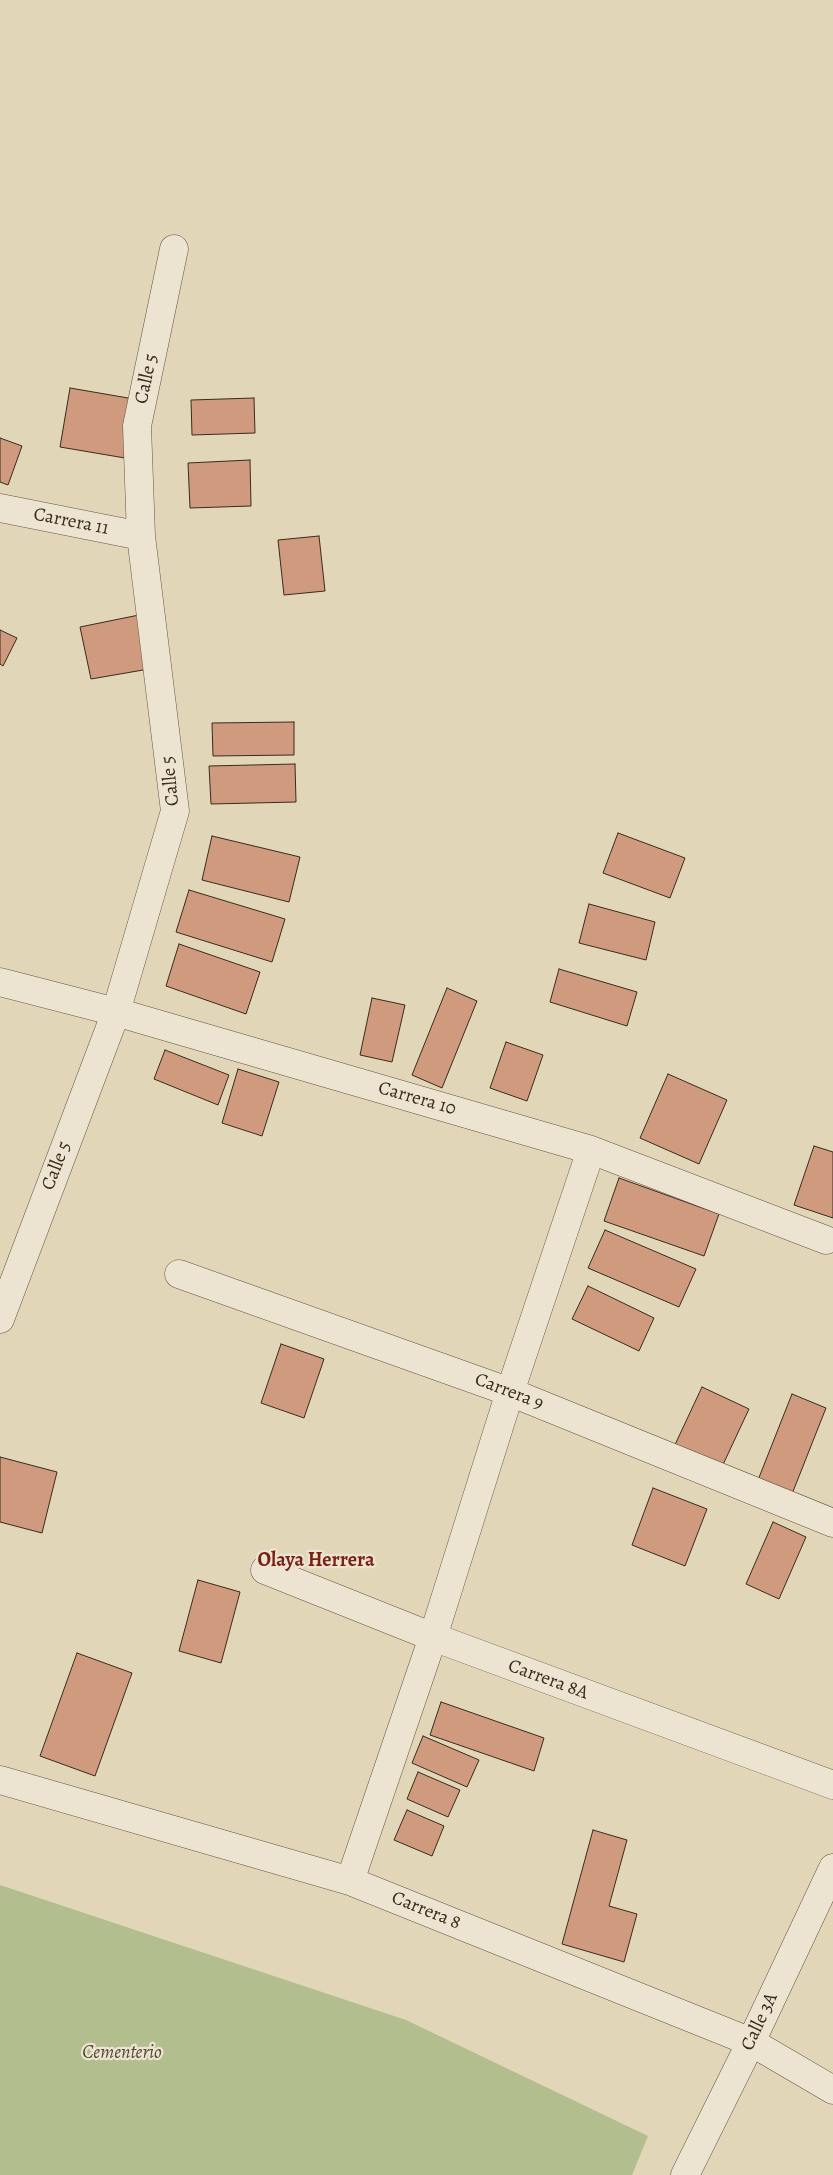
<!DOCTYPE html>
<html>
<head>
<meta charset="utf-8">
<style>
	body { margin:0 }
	canvas { display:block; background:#e1d6b8 }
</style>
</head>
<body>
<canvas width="833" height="2175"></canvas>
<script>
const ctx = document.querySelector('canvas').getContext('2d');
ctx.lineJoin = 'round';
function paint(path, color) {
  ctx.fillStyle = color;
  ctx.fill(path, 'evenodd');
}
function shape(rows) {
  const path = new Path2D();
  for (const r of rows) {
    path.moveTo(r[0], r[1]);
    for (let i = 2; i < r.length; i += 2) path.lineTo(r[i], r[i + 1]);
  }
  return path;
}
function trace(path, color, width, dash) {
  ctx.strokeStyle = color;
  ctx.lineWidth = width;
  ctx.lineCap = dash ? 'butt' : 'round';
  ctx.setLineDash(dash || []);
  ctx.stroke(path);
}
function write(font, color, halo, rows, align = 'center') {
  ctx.font = font + ' Alegreya,serif';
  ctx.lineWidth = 4.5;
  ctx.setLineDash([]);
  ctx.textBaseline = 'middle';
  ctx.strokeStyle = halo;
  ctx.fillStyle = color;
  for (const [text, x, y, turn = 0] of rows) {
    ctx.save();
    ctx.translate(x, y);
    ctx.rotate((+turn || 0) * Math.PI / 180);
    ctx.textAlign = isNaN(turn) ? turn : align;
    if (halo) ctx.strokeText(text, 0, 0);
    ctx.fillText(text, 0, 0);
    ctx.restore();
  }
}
paint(shape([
	[0,1885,406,2020,648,2136,632,2175,0,2175]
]), '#b3be8f');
const building = shape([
	[70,388,134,399,125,458,60,447,70,388],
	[254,398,255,433,192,435,191,400,254,398],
	[0,438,22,446,8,485,0,482,0,438],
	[250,460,251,506,190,508,188,463,250,460],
	[319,536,325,591,284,595,278,540,319,536],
	[139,615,149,669,91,679,80,627,139,615],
	[0,630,17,638,3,666,0,664,0,630],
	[294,722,294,755,213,756,212,723,294,722],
	[295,764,296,802,211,804,209,766,295,764],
	[618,833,685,858,670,898,603,873,618,833],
	[212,836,300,857,289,902,202,880,212,836],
	[189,890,285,919,272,962,176,932,189,890],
	[589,904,655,922,646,960,579,943,589,904],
	[179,944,260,972,246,1014,166,986,179,944],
	[559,969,637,992,627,1026,550,1002,559,969],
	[447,988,477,1001,442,1088,412,1075,447,988],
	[372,998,405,1005,392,1062,360,1055,372,998],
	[506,1042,543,1055,527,1101,490,1088,506,1042],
	[165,1050,229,1075,218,1105,154,1079,165,1050],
	[238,1069,279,1082,262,1136,222,1123,238,1069],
	[668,1074,727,1100,699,1164,640,1138,668,1074],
	[814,1146,833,1152,833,1218,794,1205,814,1146],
	[619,1178,719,1214,704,1256,604,1221,619,1178],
	[605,1230,696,1269,679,1307,588,1268,605,1230],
	[588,1286,654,1318,639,1351,572,1319,588,1286],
	[281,1344,324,1359,304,1418,261,1403,281,1344],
	[702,1387,749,1409,720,1471,673,1449,702,1387],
	[792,1394,826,1408,792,1494,758,1480,792,1394],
	[0,1457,57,1472,42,1533,0,1522,0,1457],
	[653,1488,707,1509,685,1566,632,1545,653,1488],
	[773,1522,806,1537,779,1599,746,1584,773,1522],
	[198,1580,240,1592,221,1663,179,1651,198,1580],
	[77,1653,132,1673,95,1776,40,1756,77,1653],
	[441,1702,544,1738,534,1771,430,1735,441,1702],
	[423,1736,479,1760,467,1787,412,1763,423,1736],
	[418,1772,460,1790,448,1817,407,1799,418,1772],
	[407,1810,444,1826,432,1856,394,1840,407,1810],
	[593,1830,627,1840,609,1906,637,1914,624,1962,562,1944,593,1830]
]);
paint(building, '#cf9a7e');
trace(building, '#392b1c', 1);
const minor = shape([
	[0,508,141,536],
	[0,982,116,1012,591,1150,826,1240],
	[179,1274,510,1392,833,1523],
	[0,1319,116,1012,175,811,141,536,137,426,174,249],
	[265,1570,433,1637,833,1785],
	[0,1780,350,1881,751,2042,833,2090],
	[350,1881,433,1637,510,1392,591,1150],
	[685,2175,751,2042,833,1868]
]);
trace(minor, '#635643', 29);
trace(minor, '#ece4d1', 28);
write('19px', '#392b1c', '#ece4d1', [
	["Calle 5",147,379,-78],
	["Carrera 11",71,522,11],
	["Calle 5",171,781,-96],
	["Carrera 10",417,1099,16],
	["Calle 5",57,1166,-69],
	["Carrera 9",509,1392,21],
	["Carrera 8A",548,1680,20],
	["Carrera 8",426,1911,22],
	["Calle 3A",760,2022,-65]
]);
write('italic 19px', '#514833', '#ece4d1', [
	["Cementerio",122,2053]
]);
write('bold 20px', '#7a1f14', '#ece4d1', [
	["Olaya Herrera",316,1561]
]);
</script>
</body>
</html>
